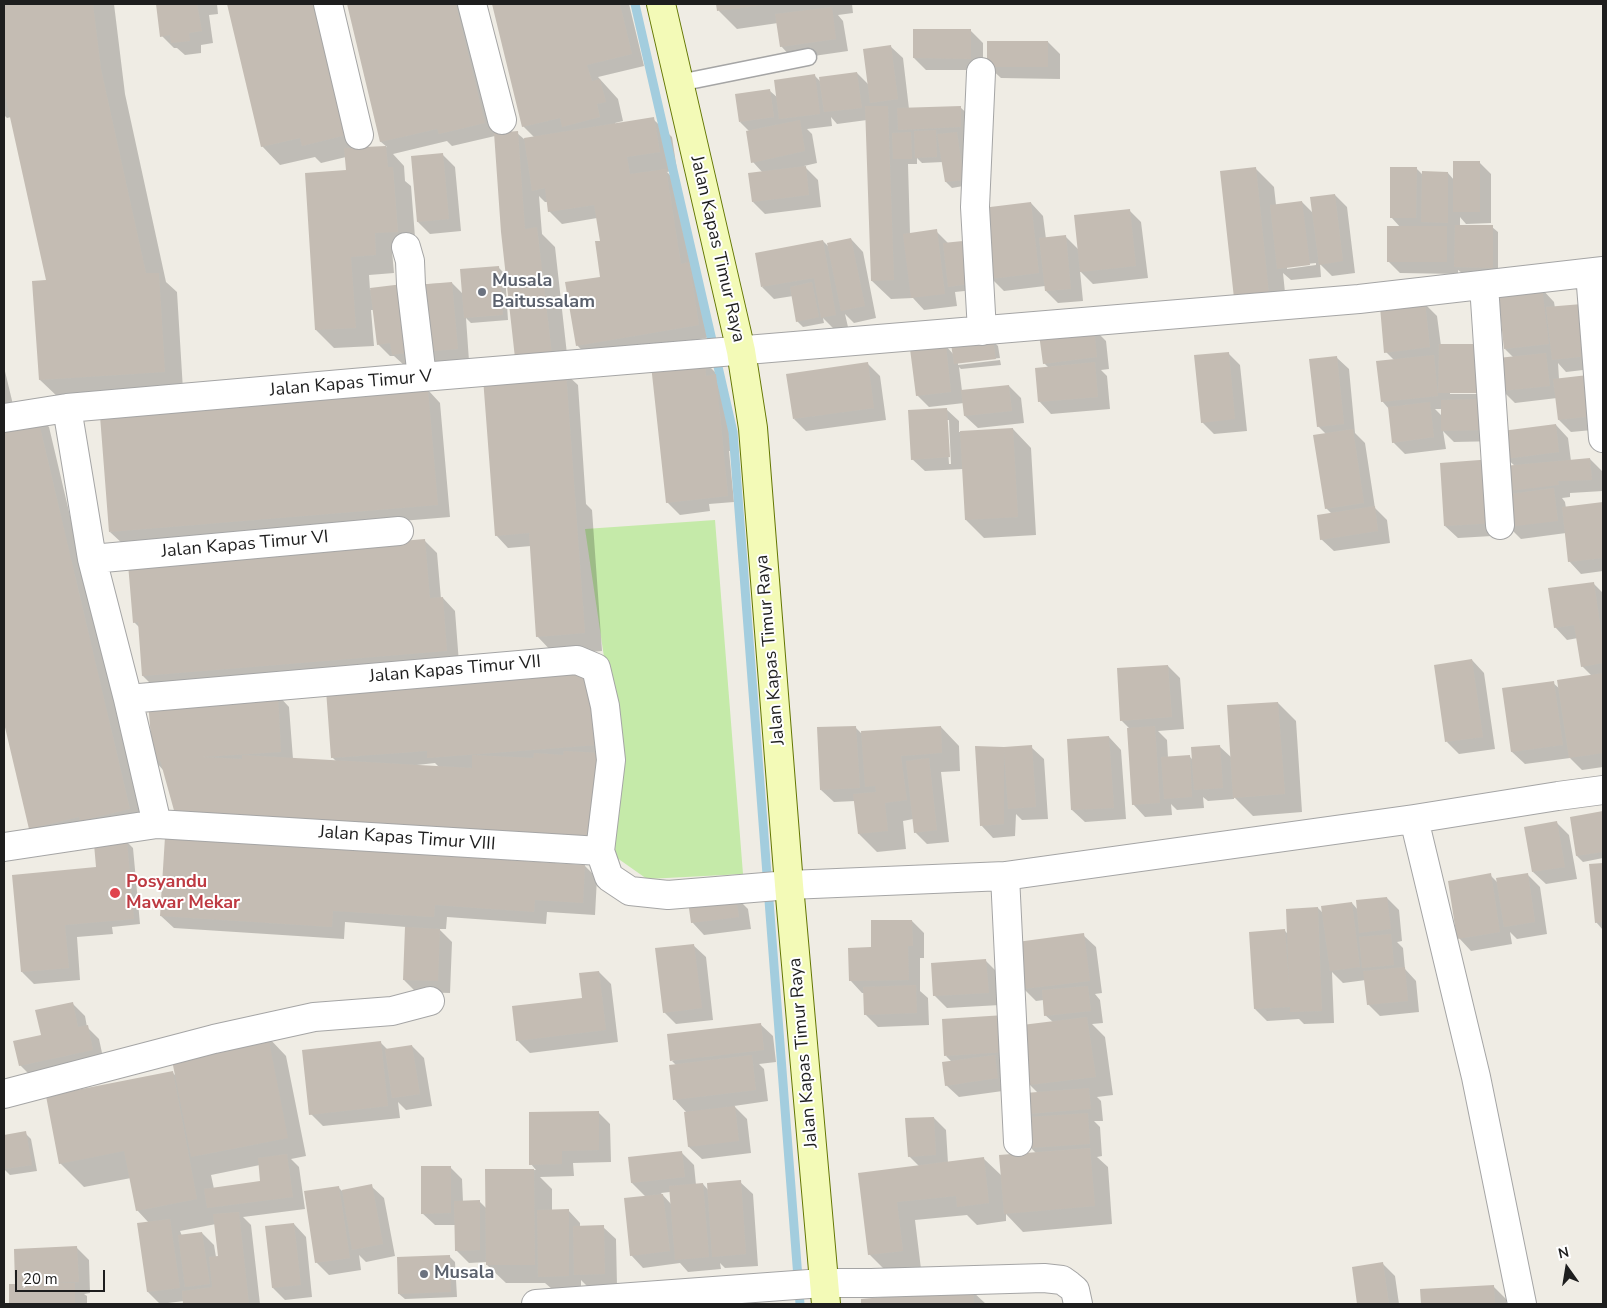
<!DOCTYPE html>
<html>
<head>
<meta charset="utf-8">
<style>
	body { margin:0 }
	#map { position:relative; width:1607px; height:1308px; overflow:hidden; background:#efece4; font-family:"Nunito Sans",sans-serif }
	canvas { display:block }
	.frame { position:absolute; inset:0; border:5px solid #1e1e1e; pointer-events:none }
	.north { position:absolute; left:1542px; top:1243px; width:50px; height:50px; -webkit-text-stroke:4px #fff; paint-order:stroke; rotate:347deg; font-size:14px; font-weight:700; line-height:20px; text-align:center; color:#1e1e1e }
	.north::after { content:''; display:block; margin:auto; width:18px; height:22px; background:#1e1e1e; clip-path:polygon(50% 0,100% 100%,50% 72%,0 100%) }
	.scale { position:absolute; left:15px; top:1270px; width:90px; height:22px; box-sizing:border-box; border:2px solid #1e1e1e; border-top:0; padding-left:6px; font-size:15px; line-height:18px; white-space:nowrap; color:#1e1e1e; -webkit-text-stroke:4px #fff; paint-order:stroke }
</style>
</head>
<body>
<div id="map">
<canvas width="1607" height="1308"></canvas>
<div class="frame"></div>
<div class="north">N</div>
<div class="scale">20 m</div>
</div>
<script>
const ctx = document.querySelector('canvas').getContext('2d');
ctx.lineJoin = 'round';
function paint(path, color) {
  ctx.fillStyle = color;
  ctx.fill(path, 'evenodd');
}
function shape(rows) {
  const path = new Path2D();
  for (const r of rows) {
    path.moveTo(r[0], r[1]);
    for (let i = 2; i < r.length; i += 2) path.lineTo(r[i], r[i + 1]);
  }
  return path;
}
function trace(path, color, width, dash) {
  ctx.strokeStyle = color;
  ctx.lineWidth = width;
  ctx.lineCap = dash ? 'butt' : 'round';
  ctx.setLineDash(dash || []);
  ctx.stroke(path);
}
function write(font, color, halo, rows, align = 'center') {
  ctx.font = font + ' "Nunito Sans",sans-serif';
  ctx.lineWidth = 4;
  ctx.setLineDash([]);
  ctx.textBaseline = 'middle';
  ctx.strokeStyle = halo;
  ctx.fillStyle = color;
  for (const [text, x, y, turn = 0] of rows) {
    ctx.save();
    ctx.translate(x, y);
    ctx.rotate((+turn || 0) * Math.PI / 180);
    ctx.textAlign = isNaN(turn) ? turn : align;
    if (halo) ctx.strokeText(text, 0, 0);
    ctx.fillText(text, 0, 0);
    ctx.restore();
  }
}
paint(shape([
	[715,520,743,874,647,879,610,853,620,765,585,529]
]), '#c5eaa9');
paint(shape([
	[4,4,114,4,125,94,166,282,177,292,183,390,59,398,40,380,49,282,11,117,7,118,4,115],
	[157,4,217,4,218,14,209,15,213,43,201,45,201,53,185,55,177,48,174,48,162,36],
	[228,4,328,4,344,52,367,148,387,147,381,142,348,4,465,4,496,134,517,133,524,139,535,138,523,126,494,4,629,4,644,66,598,77,618,99,623,121,615,123,616,125,653,119,672,137,677,170,667,172,677,182,691,266,701,276,711,337,589,358,577,345,602,278,601,242,597,218,562,224,549,211,548,202,545,202,539,196,542,234,555,247,569,372,565,373,578,385,586,504,592,510,602,651,555,655,537,636,531,546,508,548,496,535,534,376,495,136,452,146,447,141,393,154,404,166,405,181,411,186,416,250,392,251,394,273,369,275,370,290,403,285,452,283,464,295,498,267,505,274,508,320,471,323,466,318,469,361,405,366,394,356,390,356,378,344,374,310,371,310,374,346,334,348,316,330,347,171,346,157,321,163,315,157,280,165,262,146],
	[718,4,852,4,853,13,838,15,843,21,848,51,793,59,781,46,778,23,737,29,719,11],
	[970,30,983,43,983,70,926,70,914,58],
	[1048,42,1060,54,1060,79,1001,78,988,66],
	[890,46,903,58,909,109,960,107,973,119,973,139,963,140,969,185,952,188,946,182,943,162,922,163,917,158,917,164,908,164,910,234,936,231,949,244,963,242,968,248,974,290,955,292,957,306,924,310,913,298,891,299,872,281,867,120,837,124,831,117,832,126,807,129,812,134,817,163,804,166,818,180,821,207,765,214,753,202,763,173,753,162,750,132,740,122,770,91,778,98,815,76,821,82,857,73,869,85],
	[442,154,455,167,461,231,430,234,418,222],
	[1479,162,1491,174,1491,223,1466,224,1460,217,1460,227,1492,227,1498,232,1498,273,1462,273,1458,270,1458,274,1400,273,1388,261,1401,228,1391,217,1416,168,1423,175,1448,173,1454,180],
	[1255,168,1274,187,1276,205,1302,202,1314,214,1335,195,1347,207,1355,273,1332,276,1320,264,1321,277,1291,280,1283,273,1287,312,1254,316],
	[1316,263,1316,265,1287,269,1287,266],
	[1031,203,1043,216,1046,239,1065,236,1079,250,1129,210,1141,222,1148,278,1093,284,1080,271,1083,301,1058,303,1046,291,1045,286,1004,291,991,278],
	[851,239,863,252,876,318,854,323,845,314,848,327,835,330,823,318,824,323,803,327,797,321,793,296,774,299,762,287,823,241,830,248],
	[1542,289,1554,302,1555,308,1600,368,1566,372,1558,363,1559,379,1603,429,1571,432,1559,420,1557,398,1515,403,1502,390,1514,358,1505,349],
	[1425,304,1437,316,1441,346,1479,345,1500,441,1454,442,1443,431,1446,449,1405,454,1393,442,1389,409,1382,401,1394,360,1386,352],
	[1450,392,1486,392,1486,394,1450,394],
	[1435,409,1442,409,1442,416],
	[1094,329,1106,341,1109,369,1101,370,1107,376,1110,409,1051,414,1039,401,1049,368,1044,363],
	[992,340,998,346,1000,358,958,362,958,365,1000,360,1001,365,961,369,959,367,962,391,1009,386,1021,398,1024,423,978,428,965,416,964,403,929,407,917,395,946,346,954,355],
	[1228,353,1240,365,1247,431,1214,434,1202,422],
	[1336,357,1349,369,1355,433,1365,443,1375,508,1387,520,1390,543,1334,551,1321,539,1332,514,1326,508,1326,434,1318,426],
	[704,361,716,373,717,377,727,388,734,451,729,451,734,502,709,504,710,511,680,515,667,502],
	[867,363,880,376,886,420,806,431,794,419],
	[4,367,15,413,4,415],
	[428,390,440,403,450,517,123,544,110,532],
	[946,409,959,421,959,432,1013,429,1031,448,1036,535,984,538,966,520,963,469,925,471,912,459],
	[946,420,949,420,951,464,949,464],
	[37,415,49,427,142,821,42,840,30,828,4,718,4,423],
	[1556,425,1568,438,1571,461,1590,459,1602,471,1603,491,1570,493,1570,497,1562,498,1565,502,1566,508,1603,503,1603,571,1581,574,1569,561,1566,533,1521,539,1508,526,1509,535,1458,538,1445,526,1515,466,1506,458],
	[1509,491,1513,495,1506,496],
	[425,541,437,553,441,599,443,598,455,611,459,663,155,688,143,676,140,628,134,622],
	[1593,583,1603,593,1603,767,1582,770,1570,758,1525,764,1512,752,1504,690,1553,683,1560,689,1592,676,1582,666,1578,638,1567,640,1555,627],
	[1472,660,1484,673,1495,749,1459,754,1447,742],
	[1168,666,1180,678,1184,729,1158,731,1167,740,1168,758,1189,756,1194,761,1219,746,1232,758,1278,703,1296,721,1302,812,1253,816,1234,797,1234,799,1208,801,1203,797,1204,808,1177,810,1171,804,1172,815,1145,817,1133,804,1130,729,1121,720],
	[593,672,608,849,164,771,154,760,277,694,289,707,293,759,337,762,332,757],
	[435,763,439,767,417,766,417,765],
	[855,727,861,733,941,727,959,746,960,771,941,772,949,842,927,844,915,832,913,819,903,821,906,849,877,852,859,834,855,801,834,802,821,790],
	[1109,737,1121,750,1126,819,1085,822,1072,810],
	[1031,747,1044,759,1048,819,1022,820,1016,814,1015,836,993,838,981,825,1004,748],
	[1603,813,1603,858,1583,862,1577,856,1571,818],
	[1557,823,1569,835,1577,879,1546,884,1533,872],
	[127,842,133,848,140,924,112,927,113,934,77,937,80,980,34,984,22,972,96,869],
	[1603,864,1603,930,1596,922,1591,865],
	[585,866,597,878,595,915,547,912,546,924,447,917,446,929,439,929,452,942,450,993,416,992,404,980,406,927,345,922,344,939,174,928,161,916],
	[1527,874,1540,887,1547,934,1517,939,1510,932,1512,944,1471,951,1459,938,1490,875,1498,883],
	[736,897,748,909,751,929,704,935,692,922],
	[1387,898,1399,910,1402,941,1397,942,1403,948,1405,969,1416,981,1419,1012,1380,1016,1368,1004,1366,980,1343,983,1332,972,1334,1023,1304,1024,1299,1019,1267,1021,1255,1009,1285,931,1288,934,1318,908,1324,914,1352,903,1358,910],
	[912,921,924,933,924,958,920,958,920,991,928,998,929,1025,878,1027,865,1014,864,993,862,993,850,980,872,949],
	[1083,935,1096,947,1102,993,1095,994,1100,1000,1103,1023,1092,1024,1105,1037,1113,1095,1097,1097,1101,1101,1103,1121,1094,1121,1100,1127,1102,1156,1097,1157,1108,1167,1112,1224,1023,1232,1006,1214,1006,1221,977,1225,967,1215,915,1220,921,1269,888,1273,869,1254,859,1174,919,1166,909,1156,934,1118,946,1130,948,1163,983,1158,1002,1176,1036,1153,1031,1148,1032,1118,1028,1114,1039,1094,1030,1085,1023,1026,1053,1022,1045,1015,1044,1000,1036,1001,1024,989],
	[693,945,706,957,713,1020,676,1024,664,1012],
	[986,961,998,973,1000,1005,947,1008,934,995],
	[599,972,611,984,618,1042,530,1053,517,1040,584,999],
	[73,1004,85,1016,87,1027,99,1039,104,1062,32,1077,20,1065,42,1036],
	[1004,1016,1010,1090,959,1097,946,1085,952,1062,946,1056],
	[760,1024,773,1036,776,1062,759,1064,764,1069,768,1101,734,1106,747,1119,751,1153,702,1159,689,1147,687,1113,674,1099,676,1065,672,1061],
	[268,1037,286,1056,306,1156,291,1159,299,1167,305,1209,243,1217,251,1225,260,1304,185,1304,184,1301,160,1304,148,1292,149,1223,137,1210,131,1178,84,1187,60,1163,172,1072,176,1076],
	[260,1165,262,1182,214,1189,211,1175],
	[216,1224,219,1257,216,1257,214,1245,202,1233,182,1236,180,1231],
	[380,1042,388,1050,412,1046,424,1058,432,1106,406,1110,398,1102,400,1118,323,1126,311,1114],
	[598,1112,610,1124,611,1162,573,1163,574,1176,540,1177,552,1189,552,1211,568,1210,580,1223,580,1227,603,1227,616,1239,617,1286,588,1287,581,1280,581,1288,552,1289,545,1283,506,1283,487,1265,487,1262,469,1263,456,1250,456,1225,435,1225,422,1213,450,1167,462,1179,463,1202,479,1201,487,1209,486,1171,536,1170,531,1164],
	[25,1133,31,1139,37,1171,10,1175,4,1169,4,1136],
	[681,1152,694,1165,696,1185,703,1184,709,1191,740,1182,753,1194,758,1266,725,1268,720,1263,721,1269,688,1272,680,1263,643,1268,631,1255,646,1197,632,1183,629,1158],
	[670,1192,671,1204,661,1193],
	[371,1186,384,1198,395,1256,366,1262,359,1255,361,1270,329,1275,316,1262,338,1187,342,1191],
	[294,1224,306,1237,312,1297,285,1300,273,1288],
	[77,1248,89,1260,90,1293,84,1294,87,1296,87,1304,11,1304,10,1286,16,1286],
	[449,1256,455,1262,457,1297,405,1299,399,1294],
	[1383,1264,1395,1276,1399,1304,1359,1304,1353,1268],
	[1493,1286,1506,1299,1506,1304,1422,1304,1421,1290],
	[972,1291,986,1304,862,1304,862,1300]
]), '#0003');
trace(shape([
	[635,4,733,432,800,1304]
]), '#a3cdde', 9);
paint(shape([
	[4,4,93,4,101,69,146,273,159,273,165,372,39,380,32,281,46,280,4,90],
	[156,4,197,4,202,31,189,33,190,41,171,43,170,35,160,37],
	[227,4,319,4,350,134,302,146,300,138,261,147],
	[347,4,456,4,485,123,439,134,437,129,380,142],
	[492,4,620,4,632,54,587,65,592,81,600,79,606,102,597,104,600,117,562,127,560,118,522,127],
	[716,4,763,4,763,5,717,11],
	[832,7,836,39,780,47,775,14],
	[913,29,971,29,971,59,913,58],
	[987,41,1048,41,1048,67,987,67],
	[891,45,898,99,870,103,863,49],
	[857,72,862,108,824,112,819,77],
	[815,74,820,114,779,119,774,80],
	[770,89,774,117,739,122,735,94],
	[865,106,888,106,894,280,871,281],
	[961,106,961,127,898,130,897,108],
	[654,117,660,152,627,157,630,174,666,169,681,264,689,262,699,325,576,346,565,282,600,277,595,241,600,241,594,205,548,212,545,188,532,191,524,138],
	[800,120,805,151,751,163,746,131],
	[936,130,937,157,915,158,914,131],
	[518,131,525,229,537,227,552,354,515,358,501,232,494,133],
	[911,132,912,159,893,159,892,133],
	[957,132,964,180,945,182,937,134],
	[386,146,388,167,393,167,398,232,375,233,376,255,351,257,356,328,315,330,305,173,346,170,344,148],
	[443,153,449,219,417,222,411,156],
	[1453,161,1480,161,1480,212,1453,212],
	[806,166,809,195,752,202,748,173],
	[1256,167,1269,294,1234,298,1220,171],
	[1390,167,1417,167,1416,218,1390,218],
	[1422,171,1448,172,1448,223,1421,222],
	[1335,194,1343,261,1319,265,1310,197],
	[1302,201,1310,265,1277,269,1270,205],
	[1031,202,1039,273,990,279,982,208],
	[1130,209,1136,266,1080,272,1074,215],
	[1455,225,1493,225,1493,268,1454,267],
	[1387,226,1447,226,1447,262,1387,262],
	[937,229,945,294,911,298,903,234],
	[1066,235,1071,289,1045,291,1039,238],
	[851,238,865,306,841,311,827,243],
	[823,240,836,315,821,318,814,278,761,287,755,253],
	[963,241,969,284,948,287,943,243],
	[499,266,503,315,464,318,460,269],
	[452,282,458,349,421,352,416,285],
	[812,282,819,317,796,322,790,287],
	[403,284,412,352,392,355,390,343,377,345,370,288],
	[1542,288,1549,344,1504,349,1498,293],
	[1425,302,1430,347,1384,353,1380,307],
	[1582,304,1588,356,1552,360,1546,307],
	[1094,328,1097,357,1043,364,1039,334],
	[993,339,996,359,954,364,951,344],
	[1439,344,1479,344,1479,393,1438,393],
	[946,345,951,392,916,396,910,349],
	[1229,352,1235,419,1201,423,1194,355],
	[1546,353,1550,386,1501,391,1498,358],
	[1434,355,1438,396,1381,402,1376,361],
	[1337,356,1344,424,1317,427,1309,359],
	[705,360,706,376,716,374,728,496,666,503,651,365],
	[868,362,874,408,793,419,786,374],
	[1095,362,1098,397,1038,402,1035,368],
	[566,372,585,633,536,637,529,533,495,536,483,378],
	[1588,375,1593,416,1558,420,1553,379],
	[1009,385,1012,411,964,416,961,390],
	[428,389,438,505,109,532,100,416],
	[1487,399,1488,430,1441,431,1441,400],
	[1430,402,1434,437,1392,443,1388,407],
	[947,408,950,457,911,460,908,410],
	[37,414,130,809,80,821,79,817,29,829,4,723,4,422],
	[1556,424,1559,452,1505,459,1502,431],
	[1013,428,1018,517,965,520,960,431],
	[1353,429,1364,503,1325,509,1313,435],
	[1590,458,1592,480,1558,481,1559,485,1508,491,1504,466],
	[1493,459,1497,523,1444,526,1440,463],
	[1554,488,1558,521,1507,527,1503,495],
	[1603,502,1603,558,1568,562,1562,507],
	[1375,506,1378,531,1320,540,1317,515],
	[425,539,430,598,443,597,447,651,142,676,138,622,133,623,128,564],
	[1594,582,1603,644,1603,663,1581,667,1574,625,1554,628,1548,588],
	[1472,659,1483,737,1445,742,1434,665],
	[1168,665,1172,717,1120,721,1117,668],
	[593,671,598,745,427,758,427,751,331,758,326,690],
	[1603,673,1603,753,1569,758,1557,680],
	[1554,681,1563,745,1511,752,1502,688],
	[278,693,281,752,203,757,242,759,242,755,472,768,472,755,533,758,534,753,563,755,564,751,601,753,596,837,175,814,160,760,153,761,148,702],
	[1278,702,1285,794,1233,798,1227,705],
	[856,726,860,788,820,790,817,727],
	[941,726,942,753,901,756,907,800,885,803,888,831,858,834,853,794,876,792,875,786,865,787,861,731],
	[1155,726,1160,803,1132,805,1127,728],
	[1109,736,1114,808,1071,810,1067,739],
	[1032,745,1036,807,1008,809,1004,751,1004,824,980,826,975,746,1004,747],
	[1220,745,1223,788,1194,790,1191,747],
	[1190,755,1192,797,1164,799,1161,757],
	[929,758,937,830,914,833,906,761],
	[1603,811,1603,852,1576,856,1570,817],
	[1557,821,1565,867,1532,872,1524,827],
	[165,837,585,865,583,903,535,900,534,912,435,905,434,917,333,911,332,927,160,916],
	[127,841,134,919,65,925,69,968,21,972,12,875,96,867,94,844],
	[1603,863,1603,922,1595,923,1589,864],
	[1491,873,1500,932,1457,939,1448,881],
	[1528,873,1535,922,1504,927,1496,878],
	[736,895,739,917,691,923,688,901],
	[1387,897,1391,929,1359,933,1356,900],
	[1352,902,1360,967,1330,971,1321,906],
	[1318,907,1322,1011,1290,1012,1290,1007,1254,1009,1249,932,1285,929,1289,984,1286,909],
	[871,920,912,920,913,946,908,946,909,980,849,981,848,948,871,947],
	[405,927,440,929,438,981,403,980],
	[1084,933,1090,981,1023,989,1017,942],
	[1391,934,1394,965,1362,968,1359,937],
	[694,944,702,1008,663,1013,655,948],
	[986,959,989,993,933,996,931,963],
	[1405,967,1408,1001,1367,1005,1363,971],
	[599,971,606,1030,516,1041,512,1006,582,998,579,973],
	[916,985,917,1013,864,1015,863,987],
	[1088,986,1091,1011,1044,1016,1042,990],
	[73,1002,78,1027,88,1025,93,1050,19,1066,13,1041,41,1035,35,1010],
	[1005,1015,1007,1052,944,1056,942,1019],
	[1087,1017,1096,1077,1029,1085,1022,1025],
	[761,1023,764,1050,670,1061,667,1034],
	[268,1036,288,1138,191,1157,171,1055],
	[381,1041,388,1106,309,1115,302,1050],
	[412,1045,420,1094,392,1098,385,1049],
	[752,1055,756,1090,673,1100,669,1065],
	[995,1055,998,1078,945,1086,942,1062],
	[173,1071,197,1199,136,1211,124,1151,59,1164,46,1096],
	[1089,1088,1091,1109,1027,1114,1025,1093],
	[735,1106,739,1141,688,1147,684,1112],
	[599,1111,599,1150,562,1151,562,1164,529,1165,529,1112],
	[1088,1113,1090,1144,1030,1148,1028,1117],
	[934,1117,936,1155,908,1157,905,1118],
	[26,1131,32,1165,4,1169,4,1135],
	[1090,1148,1095,1206,1004,1214,999,1155],
	[682,1151,685,1177,631,1183,628,1157],
	[287,1154,293,1197,207,1208,204,1189,260,1181,258,1158],
	[984,1157,989,1203,957,1207,956,1196,897,1202,903,1251,868,1255,858,1173],
	[421,1166,451,1166,451,1213,421,1214],
	[485,1169,534,1169,535,1265,486,1265],
	[741,1180,746,1254,712,1257,707,1183],
	[703,1183,709,1257,675,1260,669,1186],
	[372,1184,383,1244,352,1250,342,1190],
	[339,1186,350,1258,315,1263,304,1191],
	[663,1194,670,1251,630,1256,624,1198],
	[480,1200,480,1250,455,1251,454,1201],
	[569,1209,569,1276,538,1277,537,1210],
	[239,1212,249,1304,183,1304,182,1291,212,1287,209,1257,218,1256,213,1214],
	[170,1219,180,1288,147,1292,137,1223],
	[294,1223,301,1285,272,1288,265,1226],
	[604,1225,605,1274,574,1275,573,1226],
	[202,1232,210,1284,185,1287,178,1235],
	[77,1246,79,1282,51,1283,75,1283,75,1304,9,1304,9,1284,15,1284,14,1249],
	[450,1255,451,1292,398,1294,397,1257],
	[1383,1262,1389,1304,1357,1304,1352,1267],
	[1494,1285,1495,1304,1421,1304,1420,1289],
	[973,1289,974,1304,861,1304,861,1299]
]), '#c4bcb3');
const lane = shape([
	[679,83,808,57]
]);
const street = shape([
	[328,4,359,135],
	[472,4,502,120],
	[981,72,975,207,982,331],
	[406,247,410,261,411,285,422,377],
	[1590,273,1603,438],
	[1484,285,1500,525],
	[67,408,92,559,128,699,157,824],
	[4,418,67,408,422,377,1359,299,1603,271],
	[92,559,399,531],
	[128,699,577,660,596,668,605,706,611,760,600,851],
	[1414,819,1476,1077,1522,1304],
	[4,847,157,824,600,851,609,877,630,891,668,895,789,885,1005,876,1414,819,1558,796,1603,790],
	[1005,876,1018,1142],
	[4,1094,214,1039,314,1017,392,1011,430,1001],
	[536,1304,823,1283,871,1283,1044,1278,1062,1280,1069,1285,1075,1290,1078,1304]
]);
const secondary = shape([
	[661,4,741,351,753,428,789,885,826,1304]
]);
trace(lane, '#a5a5a5', 19);
trace(street, '#a5a5a5', 30);
trace(secondary, '#647703', 30);
trace(lane, '#fff', 16);
trace(street, '#fff', 28);
trace(secondary, '#f3fab7', 28);
for (const [x, y, r, color] of [
	[482,292,5,"#6b7280"],
	[115,893,6,"#e0444e"],
	[424,1274,5,"#6b7280"]
]) {
  const dot = new Path2D();
  dot.arc(x, y, r, 0, 2 * Math.PI);
  ctx.fillStyle = color;
  ctx.fill(dot);
  trace(dot, '#fff', 2);
}
write('18px', '#1e1e1e', '#fff', [
	["Jalan Kapas Timur Raya",717,249,77],
	["Jalan Kapas Timur V",351,384,-5],
	["Jalan Kapas Timur VI",245,545,-5],
	["Jalan Kapas Timur Raya",771,650,-95],
	["Jalan Kapas Timur VII",455,670,-5],
	["Jalan Kapas Timur VIII",407,839,4],
	["Jalan Kapas Timur Raya",804,1053,-95]
]);
write('bold 18px', '#5b616d', '#fff', [
	["Musala",492,282],
	["Baitussalam",492,303],
	["Musala",434,1274]
], 'left');
write('bold 18px', '#be3a42', '#fff', [
	["Posyandu",126,883],
	["Mawar Mekar",126,904]
], 'left');
</script>
</body>
</html>
